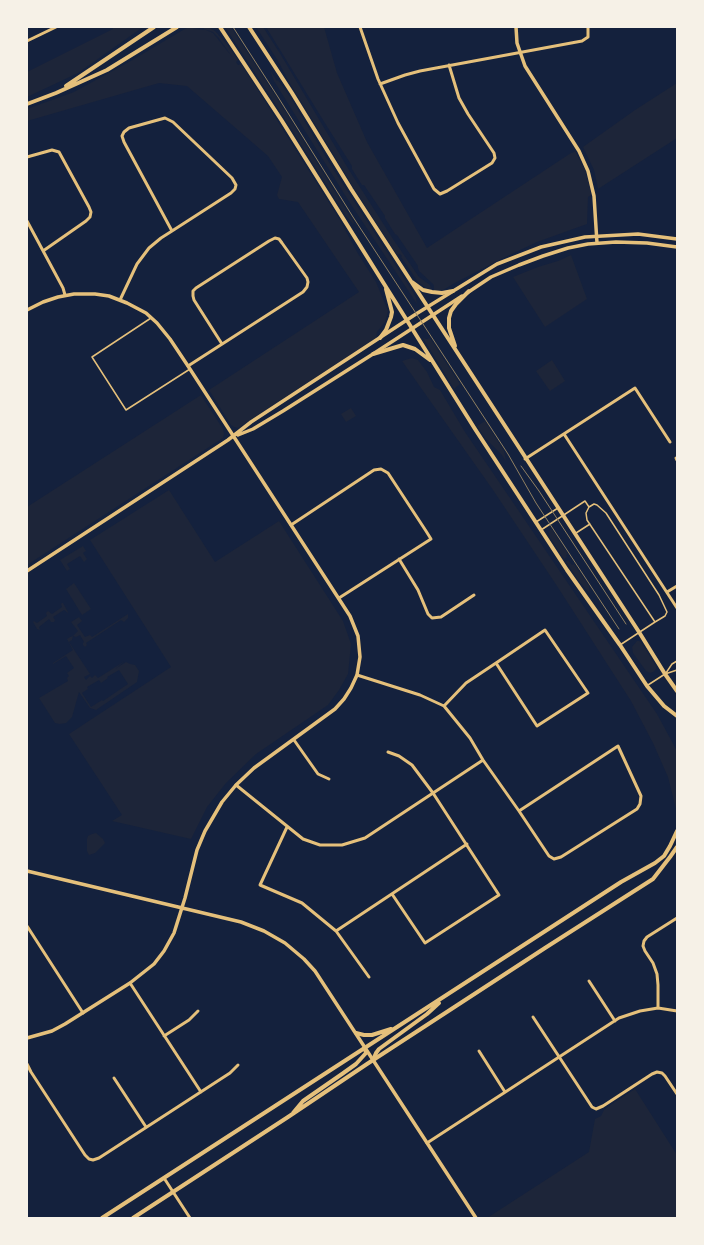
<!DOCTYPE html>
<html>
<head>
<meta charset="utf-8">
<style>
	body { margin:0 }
	#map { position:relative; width:704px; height:1245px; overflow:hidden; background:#14213d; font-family:Montserrat,sans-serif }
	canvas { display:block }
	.frame { position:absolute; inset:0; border:28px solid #f6f1e7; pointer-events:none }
</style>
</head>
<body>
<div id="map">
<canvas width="704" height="1245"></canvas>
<div class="frame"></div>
</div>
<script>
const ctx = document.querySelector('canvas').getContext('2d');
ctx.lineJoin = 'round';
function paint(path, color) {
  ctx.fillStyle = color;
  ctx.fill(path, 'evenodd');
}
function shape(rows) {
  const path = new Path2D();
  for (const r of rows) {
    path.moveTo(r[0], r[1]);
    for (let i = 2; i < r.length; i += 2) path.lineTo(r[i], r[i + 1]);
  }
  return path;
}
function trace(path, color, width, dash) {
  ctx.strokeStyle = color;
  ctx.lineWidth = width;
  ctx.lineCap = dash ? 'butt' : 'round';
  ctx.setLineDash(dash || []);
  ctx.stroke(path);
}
paint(shape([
	[113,27,143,27,78,73,27,97,27,72,113,29],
	[189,27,202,27,201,28,193,29,206,30,213,33,233,58,218,37,213,32,204,29,203,27,208,27,215,31,227,44,238,60,236,62,238,65,241,64,258,90,340,220,357,252,376,282,388,311,385,322,377,332,376,338,238,428,234,427,231,425,209,390,359,292,298,202,279,199,277,195,282,177,268,156,187,86,159,83,27,121,27,109,74,92,129,62,183,30],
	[225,27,231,27,277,98,360,232,359,232,354,223,353,224,345,215,281,113],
	[256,27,263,27,281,55,349,170,393,239,419,277,430,285,431,288,429,289,425,287,418,282,401,257,402,256,400,254,397,255,355,190,289,82,278,61],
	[266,27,324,27,337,73,367,142,427,248,571,153,572,153,575,151,585,170,590,188,591,195,588,197,587,224,537,242,501,259,453,284,443,290,434,290,434,286,433,284,419,271,418,268,418,266,397,235,395,234,385,218,385,216,364,185,362,185,360,182,352,169,352,166,323,120],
	[270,70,277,81,278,80,291,98,330,164,413,292,416,298,417,304,348,200,274,81],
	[677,83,677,138,598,189,594,170,583,147,635,110],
	[571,255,587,299,545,327,513,277,538,267,558,261],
	[423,338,427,339,430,338,460,384,454,389],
	[412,358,418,360,427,372,434,387,440,390,465,432,657,714,677,751,677,808,676,809,668,777,653,743,631,701,557,586,493,490,402,361],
	[552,360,565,381,550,391,536,371],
	[201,395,223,429,224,434,223,438,27,565,27,507],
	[351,408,356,416,346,422,341,414],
	[485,421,504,451,506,461,501,454,485,438,477,426],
	[169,490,215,562,279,521,343,621,351,644,348,674,339,690,328,705,256,754,226,783,207,807,191,839,112,821,122,815,69,734,171,667,90,540],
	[551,528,568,554,566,555,567,557,564,559,550,538,549,532],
	[83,546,86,551,83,553,87,559,84,562,80,556,67,564,70,569,67,571,60,560],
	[568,560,572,565,574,564,589,586,590,593,590,594,578,580,566,562],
	[74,583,91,609,82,615,66,589],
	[62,603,63,603,68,612,68,613,64,610,53,617,55,620,54,622,51,622,49,619,39,627,40,630,37,629,33,622,34,621,37,623,47,616,46,613,48,611,52,614,62,607,61,604],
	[128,614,128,618,124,622,121,620,86,643,87,645,85,647,83,645,83,643,84,642,80,635,76,637,73,636,72,640,69,642,90,674,84,677,86,680,90,676,92,678,95,675,98,678,125,661,115,669,126,662,130,664,135,665,139,671,137,682,96,710,90,708,79,692,72,717,66,723,60,724,55,723,39,698,68,681,67,678,69,676,67,673,74,668,66,656,53,664,53,663,73,650,67,639,70,637,73,636,78,631,71,622,79,617,82,621,77,625,85,637,90,635,92,637],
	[119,670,128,684,103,701,102,700,91,707,82,693,88,689,87,687,99,680,101,683,108,678,107,677],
	[637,641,639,641,641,642,656,666,656,669,653,672,650,673,646,671,633,653,632,647],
	[96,833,103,839,105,843,95,853,89,855,87,851,87,839,88,836,92,834],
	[635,1089,677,1155,677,1218,487,1218,589,1152,595,1119,601,1116,604,1110,612,1104]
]), '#1d2539');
trace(shape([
	[151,318,92,357,126,410,190,369],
	[536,522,558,508],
	[541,530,585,501,589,507],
	[576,533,590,524],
	[620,645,655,622,665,616,667,612,659,595,606,513,597,505,594,504,589,507,586,513,587,520,655,622],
	[666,673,672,664,677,661],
	[648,685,665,674,677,670]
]), '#e5c07b', 1.5);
trace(shape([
	[360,27,378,79,398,123,434,189,440,194,447,191,492,163,495,158,494,153,468,114,459,98,449,65],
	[27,41,56,27],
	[380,84,405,75,420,71,582,41,588,37,588,27],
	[27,157,52,150,59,152,89,207,91,212,90,217,86,221,43,251],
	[27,221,63,288,65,295],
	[120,300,137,264,149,248,161,238,172,231,231,193,235,189,236,185,232,178,173,122,165,118,129,128,124,132,122,136,124,142,172,231],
	[188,366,303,292,307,287,308,282,307,278,282,243,279,239,275,238,269,241,196,288,193,291,193,296,194,300,222,344],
	[564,434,677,608],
	[676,458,677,460],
	[525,459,635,388,670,442],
	[291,525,374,470,381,469,388,473,426,531,431,539,339,598],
	[399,559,418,590,428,614,432,618,441,617,474,595],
	[667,592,677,586],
	[357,675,420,695,444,706,470,738,483,760,519,811,549,856,554,859,561,857,637,809,640,804,641,796,618,746,519,811],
	[444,706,466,683,499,661,545,630,588,693,537,726,496,663],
	[294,740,318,774,329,779],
	[388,752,399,756,412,765,433,793,499,895,425,943,392,894],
	[236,785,303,839,320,845,342,845,365,838,483,760],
	[287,827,260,885,302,903,336,931,369,977],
	[677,918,647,937,644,941,643,946,645,951,653,963,657,974,658,985,658,1008,677,1011],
	[27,926,83,1013],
	[336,931,467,844],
	[589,981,615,1021],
	[130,983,201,1092],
	[533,1017,592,1107,596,1109,603,1106,652,1074,657,1072,662,1073,665,1076,677,1094],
	[164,1036,189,1020,198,1011],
	[479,1051,505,1092],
	[27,1064,31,1072,85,1155,89,1159,93,1160,99,1158,230,1073,238,1065],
	[114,1078,146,1127],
	[427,1143,619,1018,640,1011,658,1008],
	[164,1178,190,1218]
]), '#e5c07b', 3);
trace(shape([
	[516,27,517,43,525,66,579,151,588,171,594,196,597,243],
	[467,293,491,277,519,265,543,256,568,248,588,244,616,242,647,243,677,247],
	[27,310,43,302,58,297,74,294,95,294,109,296,127,303,146,313,157,323,170,339,188,366,350,616,358,636,360,657,357,675,351,688,344,699,335,709,254,768,236,785,222,802,205,831,197,850,185,898,174,933,164,951,154,964,130,983,65,1024,52,1031,27,1038],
	[238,435,253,429,283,411,373,354,462,296],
	[27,571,228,440,251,422,416,314,497,264,541,247,585,237,638,234,677,239],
	[27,871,241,922,264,931,285,943,304,959,315,971,476,1218]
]), '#e5c07b', 3.5);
trace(shape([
	[220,27,282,121,475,429,567,570,620,645,647,686,664,706,677,716],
	[249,27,292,93,351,189,639,632,665,674,677,691],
	[66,86,154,27],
	[27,104,56,93,107,70,177,27],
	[412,282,423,290,432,292,442,293,453,291],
	[380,338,386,330,391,317,392,312,386,289],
	[455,346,449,328,449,318,451,311,456,304,469,291],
	[373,354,403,345,415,349,430,360],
	[356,1033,364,1035,372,1035,391,1029],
	[373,1060,376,1053,379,1049,427,1014,439,1003],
	[293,1113,303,1101,342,1074,356,1064,366,1053,365,1048],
	[102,1218,621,882,655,863,664,856,670,846,677,831],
	[133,1218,288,1117,367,1064,545,948,653,879,670,857,677,847]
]), '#e5c07b', 4);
trace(shape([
	[233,27,278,97,353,217,508,454,536,503,619,629],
	[521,466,539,491,626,624]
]), '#918062', 1);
</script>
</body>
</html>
